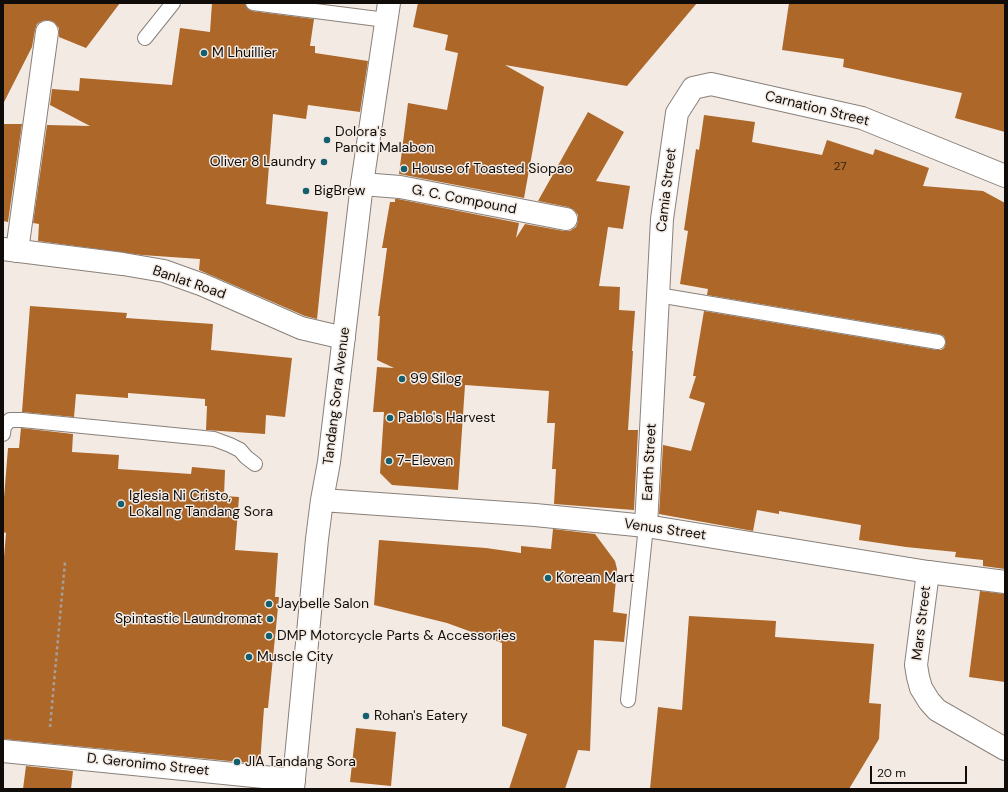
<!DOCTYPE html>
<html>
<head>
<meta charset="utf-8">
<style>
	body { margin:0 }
	#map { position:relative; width:1008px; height:792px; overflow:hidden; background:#f3eae3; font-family:"DM Sans",sans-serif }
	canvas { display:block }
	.frame { position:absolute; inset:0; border:4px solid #0f0c0a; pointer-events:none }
	.scale { position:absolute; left:870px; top:766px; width:97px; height:18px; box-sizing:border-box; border:2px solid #0f0c0a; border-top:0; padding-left:5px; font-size:12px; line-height:14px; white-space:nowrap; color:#0f0c0a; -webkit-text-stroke:3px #f3eae3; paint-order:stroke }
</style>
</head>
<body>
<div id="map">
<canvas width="1008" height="792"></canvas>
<div class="frame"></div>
<div class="scale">20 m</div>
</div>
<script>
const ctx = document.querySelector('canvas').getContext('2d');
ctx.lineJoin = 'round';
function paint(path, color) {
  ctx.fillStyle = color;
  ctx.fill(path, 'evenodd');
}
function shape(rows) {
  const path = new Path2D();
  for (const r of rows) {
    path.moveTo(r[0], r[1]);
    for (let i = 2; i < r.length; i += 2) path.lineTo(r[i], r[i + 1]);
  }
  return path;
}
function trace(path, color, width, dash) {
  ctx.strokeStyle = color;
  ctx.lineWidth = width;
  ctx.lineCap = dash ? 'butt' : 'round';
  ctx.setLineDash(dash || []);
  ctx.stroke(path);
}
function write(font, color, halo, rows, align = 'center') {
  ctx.font = font + ' "DM Sans",sans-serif';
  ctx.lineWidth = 3;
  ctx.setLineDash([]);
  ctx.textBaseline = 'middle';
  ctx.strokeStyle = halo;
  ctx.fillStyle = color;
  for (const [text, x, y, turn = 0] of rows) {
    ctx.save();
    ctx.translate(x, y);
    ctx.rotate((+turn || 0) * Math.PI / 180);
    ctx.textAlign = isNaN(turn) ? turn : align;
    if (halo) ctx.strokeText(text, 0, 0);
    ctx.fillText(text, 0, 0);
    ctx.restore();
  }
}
paint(shape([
	[3,3,120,3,86,48,59,37,59,28,54,22,48,20,42,21,37,24,35,30,32,47,3,104],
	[212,3,245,3,248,9,252,11,314,19,310,46,315,46,315,53,368,61,360,112,308,105,306,119,273,114,266,204,328,212,317,319,305,316,199,270,200,259,142,255,38,241,39,224,33,223,47,125,90,126,50,105,52,89,79,91,80,78,172,85,180,28,210,32],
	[418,3,697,3,627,86,505,65,544,87,524,198,399,174,408,103,447,110,458,53,445,50,448,35,413,27],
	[789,3,1005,3,1005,132,955,118,962,93,843,67,844,59,782,50],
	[588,112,624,132,596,181,630,186,623,229,608,227,599,286,620,287,619,310,635,311,632,351,633,351,628,430,638,430,634,510,554,504,556,469,552,469,555,423,547,423,549,391,465,385,458,490,392,485,380,473,384,412,373,412,377,367,394,368,377,360,380,316,378,316,387,248,382,248,390,202,395,202,395,199,398,199,519,223,516,238,525,224,564,231,570,231,576,227,578,221,578,215,574,210,568,207,538,201],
	[704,115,755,122,752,142,822,155,827,140,873,155,875,149,929,168,923,186,983,191,1005,203,1005,569,983,566,983,560,955,557,956,552,906,547,859,540,861,525,779,511,779,514,757,510,753,531,659,514,663,445,691,451,705,403,689,398,696,376,693,376,704,311,937,350,941,350,944,348,946,343,944,336,939,334,707,295,708,289,680,284,688,231,684,230,696,149,699,150],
	[3,124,22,124,8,222,3,221],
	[30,306,127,313,126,318,213,324,211,350,292,358,285,417,266,415,265,434,206,430,207,406,205,406,205,399,128,393,128,398,76,394,74,417,22,412],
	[21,428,73,434,72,452,119,455,118,469,191,474,192,467,225,470,224,496,239,497,235,550,278,553,275,597,279,597,268,708,264,708,260,764,3,739,3,569,6,533,3,532,3,510,8,448,19,448],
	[553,529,595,534,615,561,617,569,613,612,627,614,624,642,594,640,590,751,578,750,565,789,509,789,527,734,502,726,502,643,447,623,374,605,379,540,486,548,521,553,521,546,551,549],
	[980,591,1005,594,1005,682,969,677],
	[689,616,776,621,775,637,874,644,869,703,881,704,879,739,849,789,650,789,658,707,682,710],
	[356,728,396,732,391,786,350,782],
	[26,766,73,771,71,789,23,789]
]), '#ac6729');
const lane = shape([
	[253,3,386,20],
	[145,38,173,3],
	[658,295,938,342],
	[3,434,4,426,10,420,22,420,214,439,230,445,240,450,246,457,255,464],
	[628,700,646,526]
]);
const street = shape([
	[362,184,400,187,566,219],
	[17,251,47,32],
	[646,526,662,219,677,113,693,88,711,84,862,118,1005,176],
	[928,572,916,665,918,677,921,688,929,701,937,710,1005,749],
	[3,751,294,780]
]);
const secondary = shape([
	[3,249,123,264,164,271,203,285,301,328,344,338],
	[322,500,535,515,646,526,928,572,1005,582],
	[293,789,317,539,322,500,329,462,362,184,389,3]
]);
trace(lane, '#89807a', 16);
trace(street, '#89807a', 24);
trace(secondary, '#89807a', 24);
trace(shape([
	[50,727,65,562]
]), '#a7a09a', 2.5, [3, 3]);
trace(lane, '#fff', 14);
trace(street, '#fff', 22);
trace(secondary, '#fff', 22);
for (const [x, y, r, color] of [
	[204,53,4,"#145f6d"],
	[327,140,4,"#145f6d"],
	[324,162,4,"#145f6d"],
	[404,169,4,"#145f6d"],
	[306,191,4,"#145f6d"],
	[402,379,4,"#145f6d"],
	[390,418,4,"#145f6d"],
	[389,461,4,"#145f6d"],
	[121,504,4,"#145f6d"],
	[548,578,4,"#145f6d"],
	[269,604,4,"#145f6d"],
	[270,619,4,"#145f6d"],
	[269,636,4,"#145f6d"],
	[249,657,4,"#145f6d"],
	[366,716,4,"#145f6d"],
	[237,762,4,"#145f6d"]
]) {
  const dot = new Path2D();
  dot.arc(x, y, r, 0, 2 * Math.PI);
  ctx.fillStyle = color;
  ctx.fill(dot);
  trace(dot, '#f3eae3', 1.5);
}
write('12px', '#362312', null, [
	["27",840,167]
]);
write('14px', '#0f0c0a', '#f3eae3', [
	["M Lhuillier",212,53],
	["Dolora's",335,132],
	["Pancit Malabon",335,148],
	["Oliver 8 Laundry",316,162,"right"],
	["House of Toasted Siopao",412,169],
	["BigBrew",314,191],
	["99 Silog",410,379],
	["Pablo's Harvest",398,418],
	["7-Eleven",397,461],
	["Iglesia Ni Cristo,",129,496],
	["Lokal ng Tandang Sora",129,512],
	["Korean Mart",556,578],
	["Jaybelle Salon",277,604],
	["Spintastic Laundromat",262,619,"right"],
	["DMP Motorcycle Parts & Accessories",277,636],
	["Muscle City",257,657],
	["Rohan's Eatery",374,716],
	["JIA Tandang Sora",245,762]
], 'left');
write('14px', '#0f0c0a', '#f3eae3', [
	["Carnation Street",817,109,14],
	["Camia Street",667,190,-83],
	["G. C. Compound",464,200,11],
	["Banlat Road",189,283,19],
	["Tandang Sora Avenue",337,396,-83],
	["Earth Street",650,462,-87],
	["Venus Street",665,530,8],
	["Mars Street",922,623,-83],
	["D. Geronimo Street",148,765,6]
]);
</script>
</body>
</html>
